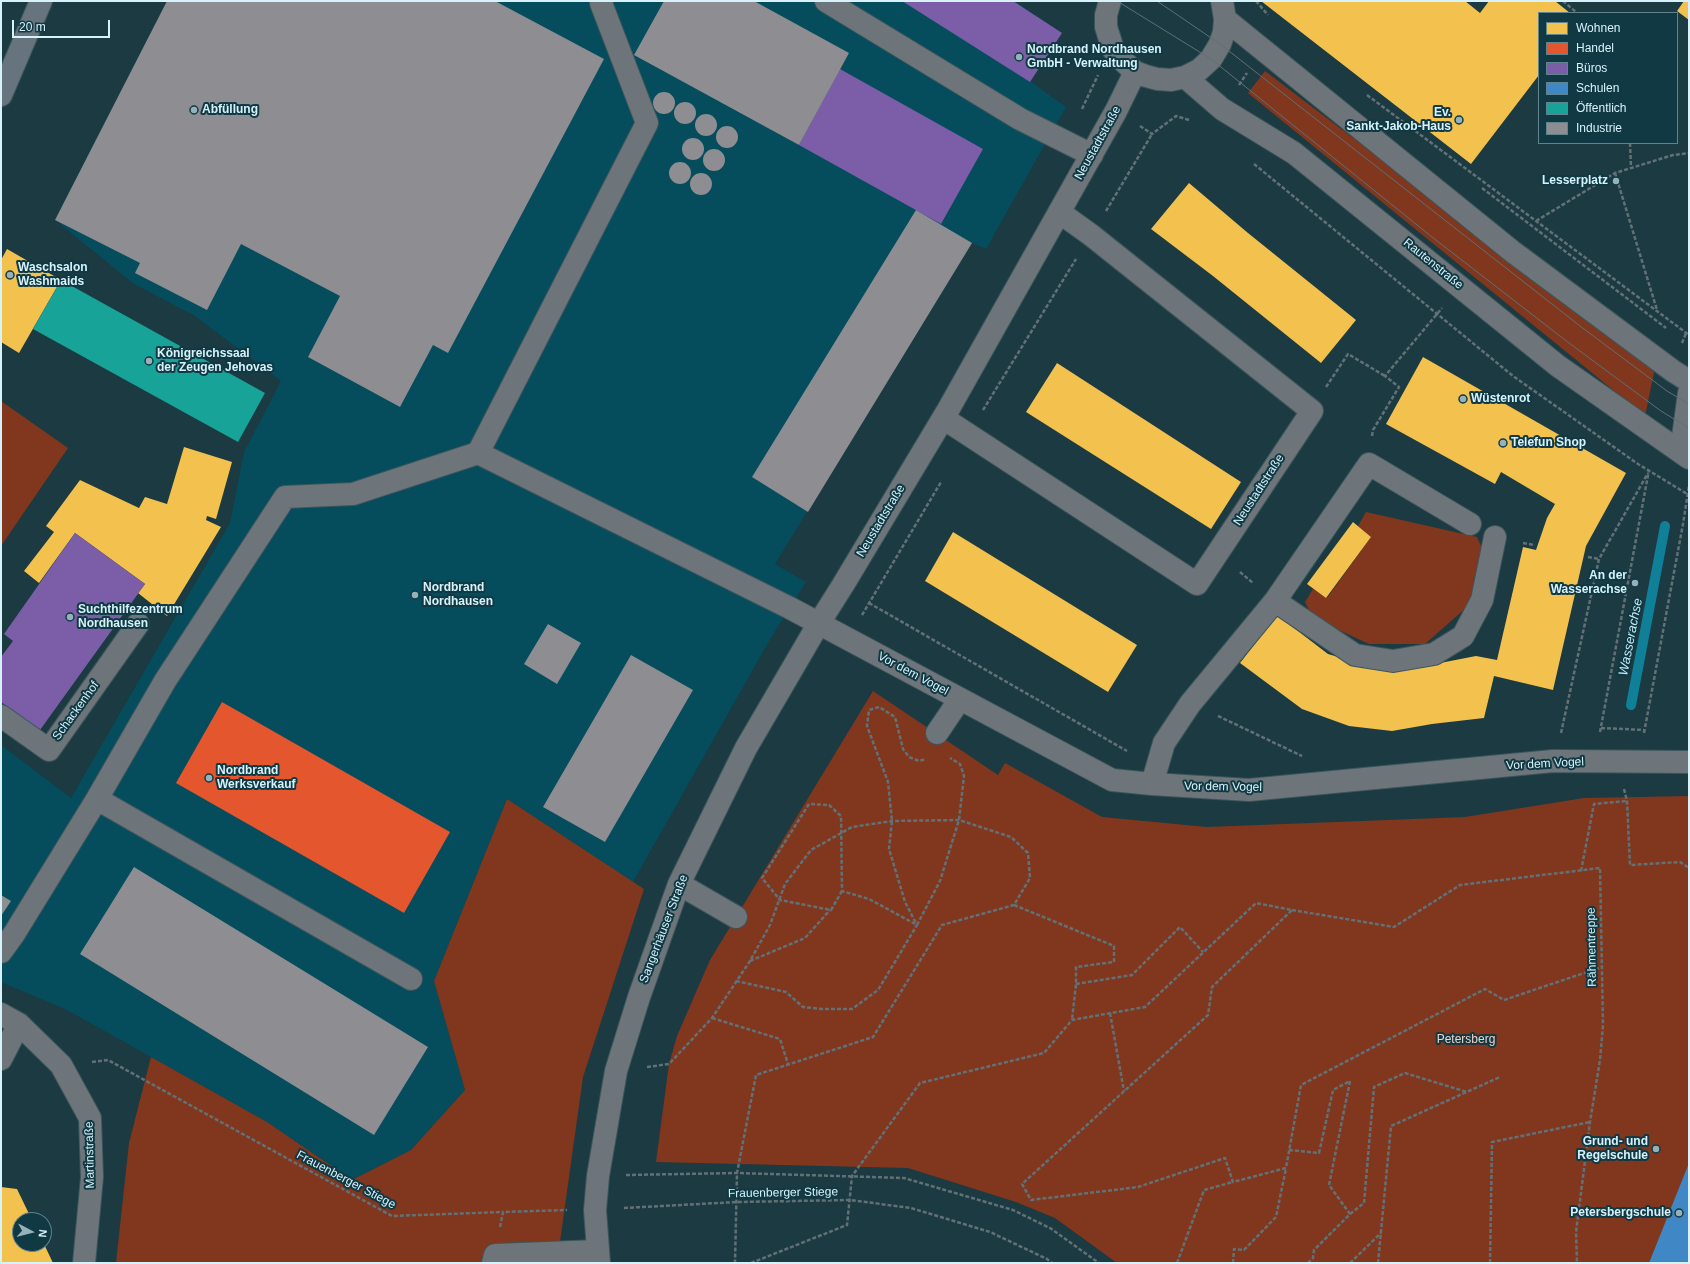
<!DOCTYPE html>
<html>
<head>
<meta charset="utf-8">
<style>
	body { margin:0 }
	#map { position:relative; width:1690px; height:1264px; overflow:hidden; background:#1b3a42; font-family:Helvetica,sans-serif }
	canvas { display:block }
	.frame { position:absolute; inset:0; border:2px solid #d7f2fa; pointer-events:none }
	.legend { position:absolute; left:1538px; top:12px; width:140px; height:132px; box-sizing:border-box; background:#103944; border:1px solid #60838d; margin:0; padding:5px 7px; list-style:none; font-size:12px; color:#d7f2fa }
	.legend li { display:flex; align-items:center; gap:8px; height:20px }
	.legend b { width:20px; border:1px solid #60838d }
	.north { position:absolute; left:12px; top:1212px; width:40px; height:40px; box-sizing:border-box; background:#103944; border:1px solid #60838d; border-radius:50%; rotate:97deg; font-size:11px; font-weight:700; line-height:16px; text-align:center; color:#d7f2fa }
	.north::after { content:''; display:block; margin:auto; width:14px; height:18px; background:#95b2ba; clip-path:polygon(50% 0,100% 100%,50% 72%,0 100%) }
	.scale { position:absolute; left:12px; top:20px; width:98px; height:18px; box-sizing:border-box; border:2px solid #d7f2fa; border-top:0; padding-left:5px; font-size:12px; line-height:14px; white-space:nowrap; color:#d7f2fa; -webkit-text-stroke:3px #103944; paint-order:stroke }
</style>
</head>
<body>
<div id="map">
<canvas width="1690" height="1264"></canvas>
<div class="frame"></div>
<ul class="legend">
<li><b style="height:11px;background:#f2c14e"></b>Wohnen</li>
<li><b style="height:11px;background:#e4572e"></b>Handel</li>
<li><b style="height:11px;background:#7b5ea7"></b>Büros</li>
<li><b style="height:11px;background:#3f88c5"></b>Schulen</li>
<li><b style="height:11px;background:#17a398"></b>Öffentlich</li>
<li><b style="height:11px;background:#8d8d92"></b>Industrie</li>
</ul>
<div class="north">N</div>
<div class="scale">20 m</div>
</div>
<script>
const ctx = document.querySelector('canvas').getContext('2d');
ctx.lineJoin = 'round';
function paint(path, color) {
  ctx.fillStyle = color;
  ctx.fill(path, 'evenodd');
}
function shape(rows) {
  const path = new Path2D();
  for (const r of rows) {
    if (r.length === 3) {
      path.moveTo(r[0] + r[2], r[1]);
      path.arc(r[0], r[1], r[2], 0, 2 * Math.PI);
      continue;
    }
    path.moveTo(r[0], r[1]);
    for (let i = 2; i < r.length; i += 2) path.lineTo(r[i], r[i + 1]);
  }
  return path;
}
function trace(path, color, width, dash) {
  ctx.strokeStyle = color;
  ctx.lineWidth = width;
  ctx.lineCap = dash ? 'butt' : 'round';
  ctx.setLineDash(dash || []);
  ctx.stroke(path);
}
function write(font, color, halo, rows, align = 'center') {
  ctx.font = font + ' Helvetica,sans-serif';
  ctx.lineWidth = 4;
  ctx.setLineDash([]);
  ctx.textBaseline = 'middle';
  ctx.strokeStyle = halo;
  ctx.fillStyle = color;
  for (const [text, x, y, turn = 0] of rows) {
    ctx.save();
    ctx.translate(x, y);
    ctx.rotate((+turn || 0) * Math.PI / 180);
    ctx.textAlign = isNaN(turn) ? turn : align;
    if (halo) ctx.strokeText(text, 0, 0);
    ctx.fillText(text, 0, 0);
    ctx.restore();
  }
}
paint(shape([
	[167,1,1014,1,1062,33,1030,81,1066,107,986,249,972,243,775,564,806,582,769,641,633,882,507,799,434,981,465,1090,411,1150,352,1180,267,1122,67,1010,1,982,1,745,71,798,230,523,244,452,281,381,195,316,134,284,55,220]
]), '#054c5c');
paint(shape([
	[1265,71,1470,227,1656,363,1645,416,1248,93],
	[1,401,68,448,1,546],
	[1366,512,1477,537,1486,557,1467,607,1425,644,1369,644,1313,618,1305,602,1313,589,1327,598,1371,537,1358,526],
	[873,691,998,775,1005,763,1102,817,1207,827,1465,817,1584,798,1689,796,1689,1263,1117,1263,1055,1218,1016,1202,908,1168,656,1162,669,1064,677,1036,710,960],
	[507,799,644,889,583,1077,557,1263,116,1263,129,1143,151,1057,267,1122,352,1180,411,1150,465,1090,434,981]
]), '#80371d');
paint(shape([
	[1261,1,1465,1,1480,13,1489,1,1555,1,1570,13,1539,13,1539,75,1471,164],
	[1684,1,1689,1,1689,20,1677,11],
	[1189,183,1248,233,1356,320,1321,363,1213,276,1151,229],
	[7,249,61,280,19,353,1,342,1,260],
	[1423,357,1626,473,1586,546,1553,690,1494,676,1484,718,1432,724,1392,731,1349,726,1302,709,1240,663,1277,615,1328,654,1383,670,1440,663,1476,656,1497,660,1523,547,1536,550,1547,518,1555,504,1501,472,1495,484,1386,424],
	[1057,363,1241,482,1211,529,1026,412],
	[184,447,232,462,216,519,207,516,206,520,221,527,167,616,138,593,145,584,75,533,39,583,24,571,54,532,46,526,80,480,139,508,145,497,167,504],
	[1353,522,1371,537,1326,598,1307,584],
	[953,532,1137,645,1108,692,925,581],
	[1,1187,17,1189,32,1220,20,1220,20,1244,44,1244,53,1263,1,1263]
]), '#f2c14e');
paint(shape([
	[222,702,450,832,404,913,176,783]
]), '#e4572e');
paint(shape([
	[902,1,1013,1,1062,33,1030,82],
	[840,69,983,149,941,224,799,145],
	[75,533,145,584,40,730,1,702,1,657,13,641,4,634]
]), '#7b5ea7');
paint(shape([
	[1689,1163,1689,1263,1649,1263]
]), '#3f88c5');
paint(shape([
	[61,280,265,393,238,442,33,329]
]), '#17a398');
paint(shape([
	[167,1,495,1,604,59,448,353,433,345,400,407,308,357,340,296,241,244,207,310,135,273,140,263,55,220],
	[664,1,754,1,849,53,799,145,634,55],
	[664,103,11],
	[685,113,11],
	[706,125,11],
	[727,137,11],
	[693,149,11],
	[714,160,11],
	[680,173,11],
	[701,184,11],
	[916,210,972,243,808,512,752,477],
	[548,624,581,643,557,684,524,664],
	[631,655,693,690,605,842,543,807],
	[134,867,428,1047,374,1135,80,954],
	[1,895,11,901,1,916]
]), '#8d8d92');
trace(shape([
	[1631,705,1665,526]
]), '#108098', 10);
const minor = shape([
	[826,1,1020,119,1092,155],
	[1110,1,1106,15,1106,27,1113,49,1119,57,1135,72,1146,76,1157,79,1171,80,1185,77,1199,70,1211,59,1220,44,1224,32,1225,19,1222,1],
	[1225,19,1513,252,1673,371,1689,381],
	[1185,77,1222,109,1294,153,1558,366,1689,458],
	[943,418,1197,584,1312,411,1091,235,1059,212],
	[1681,452,1689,393],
	[478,453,790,608,1112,780,1152,784,1249,790,1553,761,1689,762],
	[1275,601,1355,655,1393,661,1434,654,1463,636,1482,600,1495,537],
	[1,716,49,750,138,624],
	[937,733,960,699],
	[1152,784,1164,743,1190,704,1275,601,1369,464,1470,524],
	[97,799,411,979],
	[679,884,736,917],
	[1,952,14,934,97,799,165,681,285,497,353,494,478,453,647,123,601,3,602,1],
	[1,1014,19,1024,61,1065,90,1118,92,1177,84,1263],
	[1,1059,19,1024],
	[493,1263,495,1255,598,1251],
	[599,1263,595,1210,598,1176,616,1071,639,997,679,884,746,748,819,623,843,585,948,410,1116,111,1135,72]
]);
const major = shape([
	[1,95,41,1]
]);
trace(minor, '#3c565c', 24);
trace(major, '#3c565c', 24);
trace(shape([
	[1256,1,1268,15],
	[1563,1,1577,13],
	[1239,85,1247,73],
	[1367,95,1689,335],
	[1082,109,1098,75],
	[1140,126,1152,134,1176,116,1189,120],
	[1630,143,1631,168],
	[1254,164,1513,376,1638,464,1689,495],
	[1615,173,1657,310],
	[1482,188,1666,328],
	[1106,211,1152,134],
	[1536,221,1615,173,1673,155,1689,153],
	[1682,343,1686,333],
	[1326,387,1348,354,1385,376],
	[983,410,1076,259],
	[1372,436,1373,430,1399,387,1385,376,1442,308],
	[1523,543,1535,545],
	[1588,557,1599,559],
	[1240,572,1253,583],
	[869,603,1127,751],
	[862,615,941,482],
	[1218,716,1302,756],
	[1601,728,1644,730],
	[1600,732,1649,470],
	[1561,733,1599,559,1648,473],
	[1644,733,1683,524,1689,486],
	[1624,789,1627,801,1630,865,1680,862,1689,868],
	[1581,871,1594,804,1627,801],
	[842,891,831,910,780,900,762,878,809,804,829,805,841,816,842,891,869,899,917,925,940,881,959,820,964,776,960,764,950,758],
	[1014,905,1114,946,1114,962,1076,967,1076,984,1072,1020],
	[1292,910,1394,927,1460,885,1600,868,1603,1025,1600,1060,1590,1122,1576,1232,1577,1263],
	[750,961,805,938,830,910],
	[736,981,786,992,803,1007,822,1009,852,1009,878,990,917,925,905,902,889,849,892,821,888,782,867,726,869,710,879,707,895,717,903,749,909,757,919,761,926,759],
	[1076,984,1132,975,1180,927,1203,952],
	[1110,1013,1124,1091],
	[712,1018,780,1039,788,1064],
	[92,1062,108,1060,392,1216,503,1212],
	[647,1067,669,1064,712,1018,750,961,770,925,785,884,811,850,852,827,892,821,959,820,1011,837,1028,853,1030,878,1014,905,942,925,873,1037,756,1075,737,1173,735,1263],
	[1289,1150,1319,1153,1333,1090,1350,1081,1329,1185,1350,1214,1314,1250,1313,1258,1308,1263],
	[626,1175,737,1173,904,1178,1013,1210,1050,1228,1099,1263],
	[624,1208,737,1202,850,1200,911,1208,990,1232,1047,1259,1052,1263],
	[1350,1214,1364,1203,1374,1087,1405,1073,1467,1092],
	[500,1227,503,1212,567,1210],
	[751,1263,847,1225,852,1176,920,1083,1044,1053,1072,1020,1145,1007,1256,903,1292,910,1212,987,1208,1015,1022,1184,1031,1200,1138,1187,1225,1158,1233,1182,1286,1168,1301,1085,1485,989,1504,1000,1602,967],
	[1177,1263,1204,1190,1233,1182],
	[1233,1263,1234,1249,1244,1250,1276,1217,1286,1168],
	[1350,1263,1381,1233],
	[1378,1263,1391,1126,1500,1077],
	[1490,1263,1492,1142,1590,1122]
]), '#637177', 2.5, [4, 2]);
trace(minor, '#6e757a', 22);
trace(major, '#67747d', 22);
trace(shape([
	[1117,1,1211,59,1432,237,1569,343,1661,411,1689,428],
	[1157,1,1220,44,1580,326,1667,391,1689,404]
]), '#616f75', 1);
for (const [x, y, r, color] of [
	[1019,57,4,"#95b2ba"],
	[194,110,4,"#95b2ba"],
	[1459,120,4,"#95b2ba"],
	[1616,181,4,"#95b2ba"],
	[10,275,4,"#95b2ba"],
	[149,361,4,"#95b2ba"],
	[1463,399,4,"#95b2ba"],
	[1503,443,4,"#95b2ba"],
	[1635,583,4,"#95b2ba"],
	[415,595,4,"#95b2ba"],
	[70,617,4,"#95b2ba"],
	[209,778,4,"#95b2ba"],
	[1656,1149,4,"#95b2ba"],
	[1679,1213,4,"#95b2ba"]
]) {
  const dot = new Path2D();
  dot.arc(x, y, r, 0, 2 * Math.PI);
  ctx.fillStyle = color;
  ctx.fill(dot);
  trace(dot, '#103944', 1.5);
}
write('bold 12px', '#d7f2fa', '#103944', [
	["Nordbrand Nordhausen",1027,50],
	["GmbH - Verwaltung",1027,64],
	["Abfüllung",202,110],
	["Ev.",1451,113,"right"],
	["Sankt-Jakob-Haus",1451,127,"right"],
	["Lesserplatz",1608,181,"right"],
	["Waschsalon",18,268],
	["Washmaids",18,282],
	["Königreichssaal",157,354],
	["der Zeugen Jehovas",157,368],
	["Wüstenrot",1471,399],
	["Telefun Shop",1511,443],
	["An der",1627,576,"right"],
	["Wasserachse",1627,590,"right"],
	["Nordbrand",423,588],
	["Nordhausen",423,602],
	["Suchthilfezentrum",78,610],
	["Nordhausen",78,624],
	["Nordbrand",217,771],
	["Werksverkauf",217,785],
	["Grund- und",1648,1142,"right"],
	["Regelschule",1648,1156,"right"],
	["Petersbergschule",1671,1213,"right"]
], 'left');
write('12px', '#d7f2fa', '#103944', [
	["Neustadtstraße",1098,143,-61],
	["Rautenstraße",1433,264,39],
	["Neustadtstraße",1259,490,-57],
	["Neustadtstraße",881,521,-59],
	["Vor dem Vogel",913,674,28],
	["Schackenhof",76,711,-54],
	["Vor dem Vogel",1545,764,-3],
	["Vor dem Vogel",1223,787,1],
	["Sangerhäuser Straße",664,929,-69],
	["Rähmentreppe",1592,947,-91],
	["Martinstraße",90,1155,-91],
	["Frauenberger Stiege",346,1180,28],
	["Frauenberger Stiege",783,1193,-1]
]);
write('12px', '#f2d1c7', '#103944', [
	["Petersberg",1466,1040]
]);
write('italic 13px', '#c7eaf5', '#103944', [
	["Wasserachse",1631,637,-79]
]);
</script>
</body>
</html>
